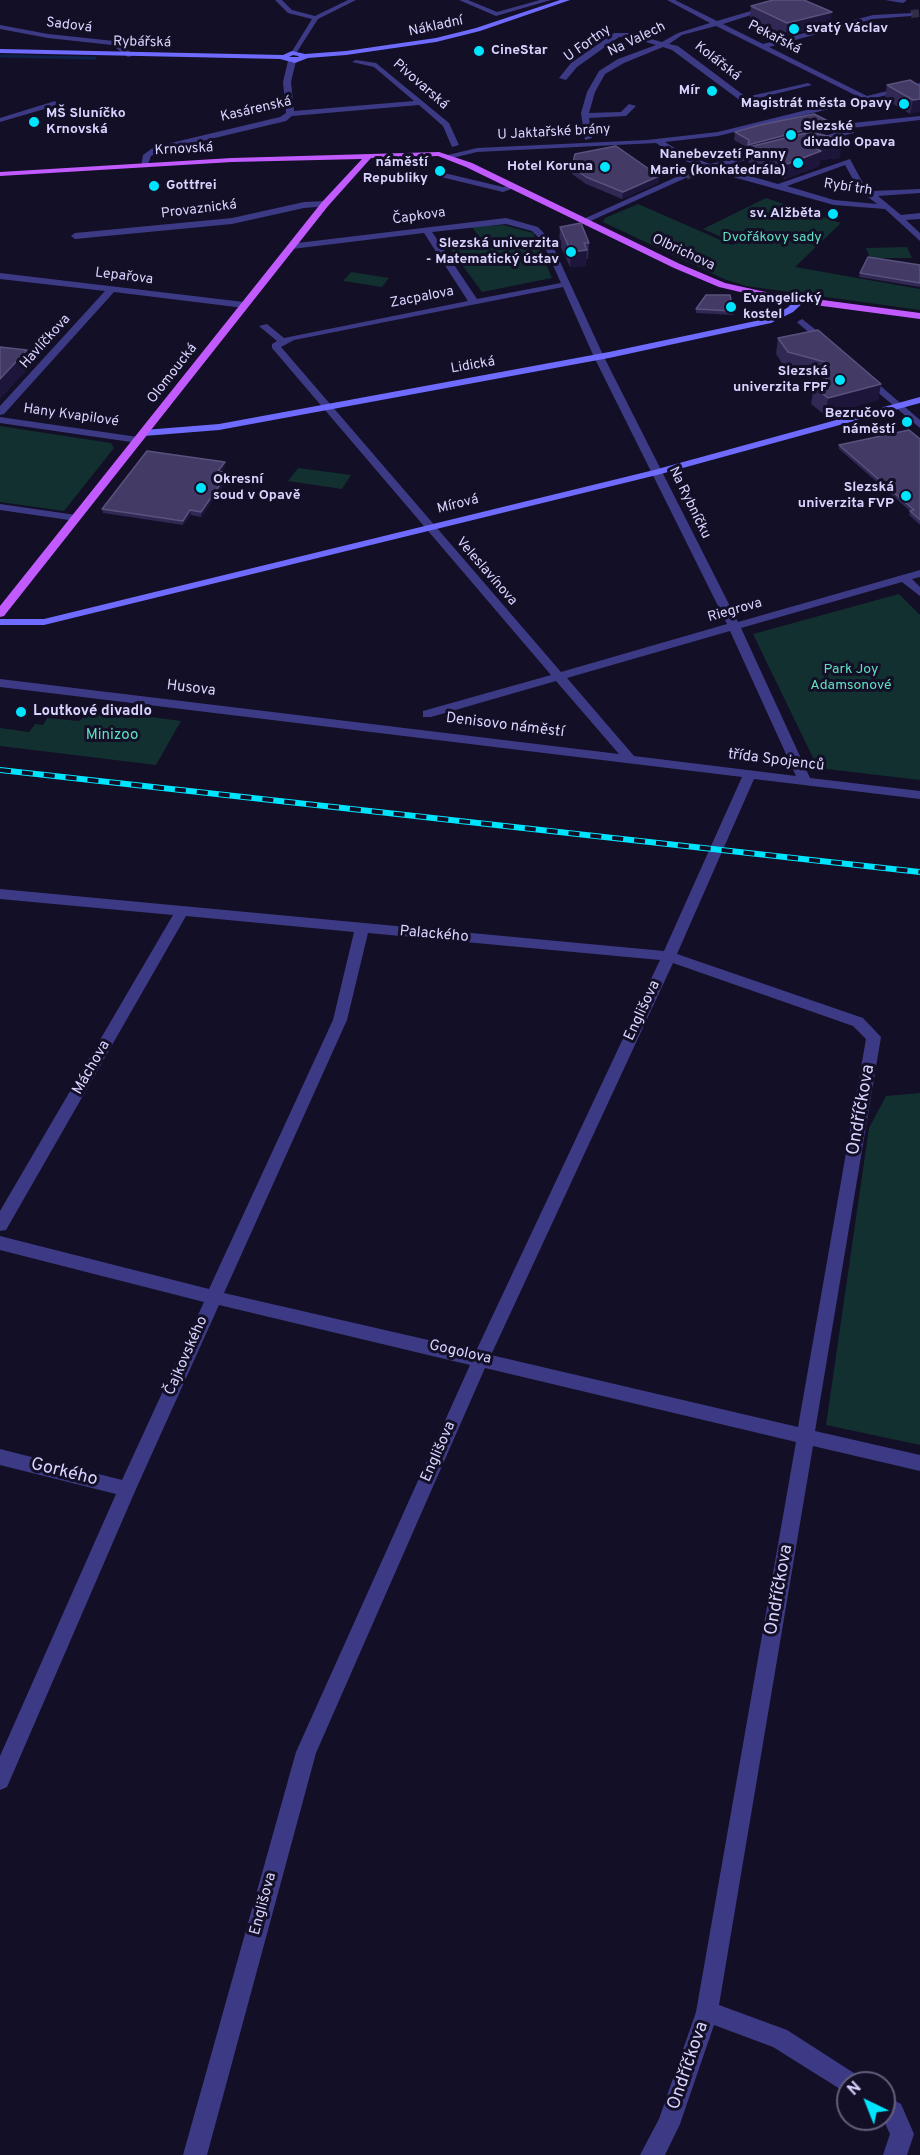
<!DOCTYPE html>
<html>
<head>
<meta charset="utf-8">
<style>
	body { margin:0 }
	#map { position:relative; width:920px; height:2155px; overflow:hidden; background:#130f26; font-family:Overpass,sans-serif }
	canvas { display:block }
	.north { position:absolute; left:836px; top:2071px; width:60px; height:60px; box-sizing:border-box; background:#130f26; border:2px solid #625e7d; border-radius:50%; rotate:317deg; font-size:16px; font-weight:700; line-height:24px; text-align:center; color:#d9d4ff }
	.north::after { content:''; display:block; margin:auto; width:21px; height:27px; background:#00e5ff; clip-path:polygon(50% 0,100% 100%,50% 72%,0 100%) }
</style>
</head>
<body>
<div id="map">
<canvas width="920" height="2155"></canvas>
<div class="north">N</div>
</div>
<script>
const ctx = document.querySelector('canvas').getContext('2d');
ctx.lineJoin = 'round';
function paint(path, color) {
  ctx.fillStyle = color;
  ctx.fill(path, 'evenodd');
}
function shape(rows) {
  const path = new Path2D();
  for (const r of rows) {
    path.moveTo(r[0], r[1]);
    for (let i = 2; i < r.length; i += 2) path.lineTo(r[i], r[i + 1]);
  }
  return path;
}
function trace(path, color, width, dash) {
  ctx.strokeStyle = color;
  ctx.lineWidth = width;
  ctx.lineCap = dash ? 'butt' : 'round';
  ctx.setLineDash(dash || []);
  ctx.stroke(path);
}
function write(font, color, halo, rows, align = 'center') {
  ctx.font = font + ' Overpass,sans-serif';
  ctx.lineWidth = 6;
  ctx.setLineDash([]);
  ctx.textBaseline = 'middle';
  ctx.strokeStyle = halo;
  ctx.fillStyle = color;
  for (const [text, x, y, turn = 0] of rows) {
    ctx.save();
    ctx.translate(x, y);
    ctx.rotate((+turn || 0) * Math.PI / 180);
    ctx.textAlign = isNaN(turn) ? turn : align;
    if (halo) ctx.strokeText(text, 0, 0);
    ctx.fillText(text, 0, 0);
    ctx.restore();
  }
}
paint(shape([
	[766,198,841,223,795,267,920,289,920,310,746,286,724,279,603,222,605,218,638,204,732,245,735,243,703,229],
	[504,225,533,233,552,278,482,292,449,247,483,242,472,227],
	[907,247,912,258,870,258,866,248],
	[351,272,389,278,382,287,343,281],
	[0,426,111,443,114,448,64,511,0,502],
	[298,468,351,475,342,489,288,481],
	[899,594,920,615,920,780,818,768,753,634],
	[91,709,181,721,156,765,0,746,0,728,29,732,35,724,43,725,47,718,79,721],
	[920,1093,920,1445,826,1425,869,1128,886,1096]
]), '#12302f');
trace(shape([
	[0,56,95,58]
]), '#0c2248', 3);
trace(shape([
	[911,14,920,13],
	[686,176,698,171]
]), '#312d47', 8, [8, 4]);
paint(shape([
	[275,0,282,0,292,10,315,16,348,0,356,0,318,19,295,55,291,53,312,19,288,13,275,0],
	[459,0,468,0,497,12,540,0,551,0,496,16,459,0],
	[667,0,675,0,717,21,788,0,798,0,723,24,763,44,873,15,913,13,911,16,873,19,769,47,867,96,920,83,920,87,718,136,665,142,686,155,710,164,771,150,771,154,718,167,778,184,850,159,865,187,872,191,920,189,920,193,878,196,901,215,920,213,920,219,906,220,920,233,920,241,885,209,834,205,715,172,680,159,656,143,477,152,448,159,448,155,477,148,647,140,718,132,859,97,716,26,682,35,669,44,678,46,746,97,808,83,812,85,750,100,756,105,749,107,672,50,663,47,624,63,605,74,595,92,589,113,621,112,629,104,636,106,626,116,589,118,592,138,585,140,581,113,587,92,599,71,618,59,656,45,629,37,619,37,577,67,566,80,559,78,571,63,614,33,629,33,662,42,678,33,710,23,667,0],
	[845,165,859,190,877,204,834,200,787,186,845,165],
	[885,0,906,0,906,1,903,3,885,0],
	[0,25,48,34,114,41,135,55,128,57,112,45,48,38,0,29,0,25],
	[292,59,296,61,291,82,294,111,414,101,374,67,352,62,356,60,376,63,449,123,459,145,452,147,443,126,419,105,292,116,286,121,160,151,151,156,147,167,141,167,143,155,154,147,280,117,286,113,283,82,288,61,292,59],
	[55,101,58,105,0,122,0,118,55,101],
	[920,116,920,120,851,128,854,133,812,143,808,141,844,130,839,126,843,124,920,116],
	[440,172,503,187,513,185,517,187,503,192,437,176,436,174,440,172],
	[683,174,690,176,586,223,579,221,683,174],
	[325,201,329,204,328,206,304,208,232,224,75,239,71,236,75,233,232,218,304,202,325,201],
	[506,218,538,227,550,240,604,357,738,622,920,570,920,577,912,579,920,587,920,596,902,582,741,628,810,778,920,791,920,799,754,779,677,954,863,1018,881,1037,815,1431,920,1455,920,1471,813,1446,719,2005,787,2030,857,2075,860,2083,848,2083,848,2094,773,2047,714,2025,680,2124,665,2155,640,2155,659,2119,696,2012,796,1442,485,1368,316,1753,207,2155,183,2155,296,1752,470,1365,219,1305,136,1489,7,1787,0,1790,0,1756,116,1494,0,1465,0,1449,122,1480,204,1302,0,1250,0,1236,209,1289,333,1020,354,932,186,916,6,1230,0,1231,0,1211,173,915,0,899,0,889,664,951,742,777,0,687,0,679,619,754,556,681,431,717,423,717,423,711,551,675,272,348,272,344,277,341,259,326,267,324,284,338,468,301,424,233,292,249,289,248,289,244,506,218],
	[506,224,532,231,542,241,561,283,477,299,432,232,506,224],
	[563,287,594,357,727,624,561,672,281,347,294,340,563,287],
	[730,631,796,776,634,756,567,678,730,631],
	[368,933,660,960,476,1351,224,1293,347,1020,368,933],
	[673,963,853,1026,866,1039,798,1427,491,1355,673,963],
	[0,273,244,302,249,305,244,308,114,292,4,414,0,415,0,406,105,291,0,279,0,273],
	[802,319,830,341,830,345,824,345,799,324,797,322,802,319],
	[862,375,868,375,920,420,920,428,862,379,862,375],
	[0,417,138,437,143,440,138,443,0,423,0,417],
	[0,504,76,515,81,518,76,521,0,510,0,504],
	[884,2095,901,2104,914,2134,907,2155,883,2155,890,2134,883,2119,884,2095]
]), '#3d3a85');
paint(shape([
	[560,0,570,0,480,31,436,42,346,55,308,58,295,63,280,59,0,53,0,49,283,55,292,51,305,54,346,51,436,38,476,28,560,0],
	[293,55,298,56,299,57,289,57,293,55],
	[797,299,805,301,793,312,771,323,609,358,219,430,144,436,139,433,144,430,219,424,609,352,765,319,787,308,797,299],
	[920,397,920,403,657,475,44,625,0,625,0,619,44,619,654,470,920,397]
]), '#6f6bff');
paint(shape([
	[439,152,472,163,680,264,725,283,770,293,920,313,920,319,770,299,719,287,674,268,466,167,438,156,371,158,328,206,4,616,0,617,0,606,322,202,362,159,232,162,0,176,0,172,232,158,439,152]
]), '#c25bff');
const rail = shape([
	[0,770,920,872]
]);
trace(rail, '#00e5ff', 6);
trace(rail, '#130f26', 4, [11]);
paint(shape([
	[751,6,830,24,786,36,750,18],
	[887,85,920,86,910,114,885,99],
	[831,131,819,134,840,158,820,160,819,166,785,179,748,162,749,152,747,152,748,148,734,140,735,132],
	[572,167,659,176,658,183,622,199,586,184,572,174],
	[560,227,589,243,588,259,586,259,586,266,570,267,559,243],
	[920,265,920,287,859,277,860,273],
	[696,309,733,311,733,315,696,313],
	[778,338,881,384,878,400,825,415,811,404,814,387,823,385,823,378,785,368,776,354],
	[920,439,920,525,909,515,910,511,839,449,839,445],
	[225,466,221,472,228,473,229,477,201,517,191,515,183,525,103,513,102,509]
]), '#312854');
paint(shape([
	[832,12,830,24,786,36,787,23],
	[920,99,920,112,910,114,913,100],
	[832,123,831,131,756,150,749,147,749,152,747,152,748,145],
	[842,143,840,158,820,160,819,166,785,179,787,164,811,146],
	[659,176,658,183,622,199,623,192],
	[587,250,586,266,570,267,571,252],
	[27,350,30,367,0,399,0,379],
	[881,384,878,400,825,415,828,398],
	[225,462,225,466,219,476,218,471],
	[228,473,229,477,201,517,201,512],
	[190,510,191,515,183,525,183,521]
]), '#1d163a');
const building = shape([
	[773,0,804,0,832,12,787,23,751,6,773,0],
	[910,80,920,86,920,99,913,100,887,85,910,80],
	[814,114,832,123,748,145,749,140,735,132,760,125,814,114],
	[810,132,841,139,842,143,811,146,821,151,787,164,749,147,810,132],
	[616,146,659,176,623,192,586,177,572,167,575,154,616,146],
	[581,223,589,243,584,243,587,250,571,252,560,227,581,223],
	[868,257,920,265,920,283,860,273,868,257],
	[706,295,730,295,733,311,696,309,706,295],
	[818,330,881,384,828,398,814,387,827,384,825,362,788,352,778,338,818,330],
	[0,347,27,350,0,379,0,347],
	[909,430,920,439,920,520,910,511,914,510,839,445,909,430],
	[147,451,225,462,218,471,228,473,201,512,190,510,183,521,102,509,147,451]
]);
paint(building, '#433a66');
trace(building, '#5a527e', 1.5);
for (const [x, y, r, color] of [
	[794,29,6,"#00e5ff"],
	[479,51,6,"#00e5ff"],
	[712,91,6,"#00e5ff"],
	[904,104,6,"#00e5ff"],
	[34,122,6,"#00e5ff"],
	[791,135,6,"#00e5ff"],
	[798,163,6,"#00e5ff"],
	[605,167,6,"#00e5ff"],
	[440,171,6,"#00e5ff"],
	[154,186,6,"#00e5ff"],
	[833,214,6,"#00e5ff"],
	[571,252,6,"#00e5ff"],
	[731,307,6,"#00e5ff"],
	[840,380,6,"#00e5ff"],
	[907,422,6,"#00e5ff"],
	[201,488,6,"#00e5ff"],
	[906,496,6,"#00e5ff"],
	[21,712,6,"#00e5ff"]
]) {
  const dot = new Path2D();
  dot.arc(x, y, r, 0, 2 * Math.PI);
  ctx.fillStyle = color;
  ctx.fill(dot);
  trace(dot, '#130f26', 2);
}
write('14px', '#d9d4ff', '#130f26', [
	["Sadová",69,26,7],
	["Nákladní",436,27,-12],
	["Pekařská",774,38,27],
	["Na Valech",637,40,-26],
	["Rybářská",142,43,1],
	["U Fortny",588,44,-35],
	["Kolářská",717,62,38],
	["Pivovarská",420,85,41],
	["Kasárenská",256,110,-13],
	["U Jaktařské brány",554,133,-3],
	["Krnovská",184,150,-3],
	["Rybí trh",848,188,9],
	["Provaznická",199,210,-7],
	["Čapkova",419,217,-8],
	["Olbrichova",683,253,25],
	["Lepařova",124,277,7],
	["Zacpalova",422,298,-11],
	["Havlíčkova",46,342,-48],
	["Lidická",473,366,-10],
	["Olomoucká",173,374,-52],
	["Hany Kvapilové",71,416,8],
	["Na Rybníčku",689,503,64],
	["Mírová",458,505,-14],
	["Veleslavínova",486,572,49],
	["Riegrova",735,611,-16]
]);
write('bold 14px', '#d9d4ff', '#130f26', [
	["svatý Václav",806,29,"left"],
	["CineStar",491,51,"left"],
	["Mír",700,91],
	["Magistrát města Opavy",892,104],
	["MŠ Sluníčko",46,114,"left"],
	["Krnovská",46,130,"left"],
	["Slezské",803,127,"left"],
	["divadlo Opava",803,143,"left"],
	["Nanebevzetí Panny",786,155],
	["Marie (konkatedrála)",786,171],
	["náměstí",428,163],
	["Republiky",428,179],
	["Hotel Koruna",593,167],
	["Gottfrei",166,186,"left"],
	["sv. Alžběta",821,214],
	["Slezská univerzita",559,244],
	["- Matematický ústav",559,260],
	["Evangelický",743,299,"left"],
	["kostel",743,315,"left"],
	["Slezská",828,372],
	["univerzita FPF",828,388],
	["Bezručovo",895,414],
	["náměstí",895,430],
	["Okresní",213,480,"left"],
	["soud v Opavě",213,496,"left"],
	["Slezská",894,488],
	["univerzita FVP",894,504]
], 'right');
write('14px', '#5fe0c0', '#130f26', [
	["Dvořákovy sady",772,238],
	["Park Joy",851,670],
	["Adamsonové",851,686]
]);
write('15px', '#d9d4ff', '#130f26', [
	["Husova",191,689,7],
	["Denisovo náměstí",505,726,7],
	["třída Spojenců",776,761,7],
	["Palackého",434,935,5],
	["Englišova",643,1011,-65],
	["Máchova",92,1068,-60],
	["Gogolova",460,1353,13],
	["Čajkovského",187,1356,-66],
	["Englišova",439,1452,-66],
	["Englišova",264,1904,-75]
]);
write('bold 15px', '#d9d4ff', '#130f26', [
	["Loutkové divadlo",33,712]
], 'left');
write('15px', '#5fe0c0', '#130f26', [
	["Minizoo",112,736]
]);
write('18px', '#d9d4ff', '#130f26', [
	["Ondříčkova",862,1110,-80],
	["Gorkého",64,1473,14],
	["Ondříčkova",780,1590,-80],
	["Ondříčkova",689,2066,-71]
]);
</script>
</body>
</html>
